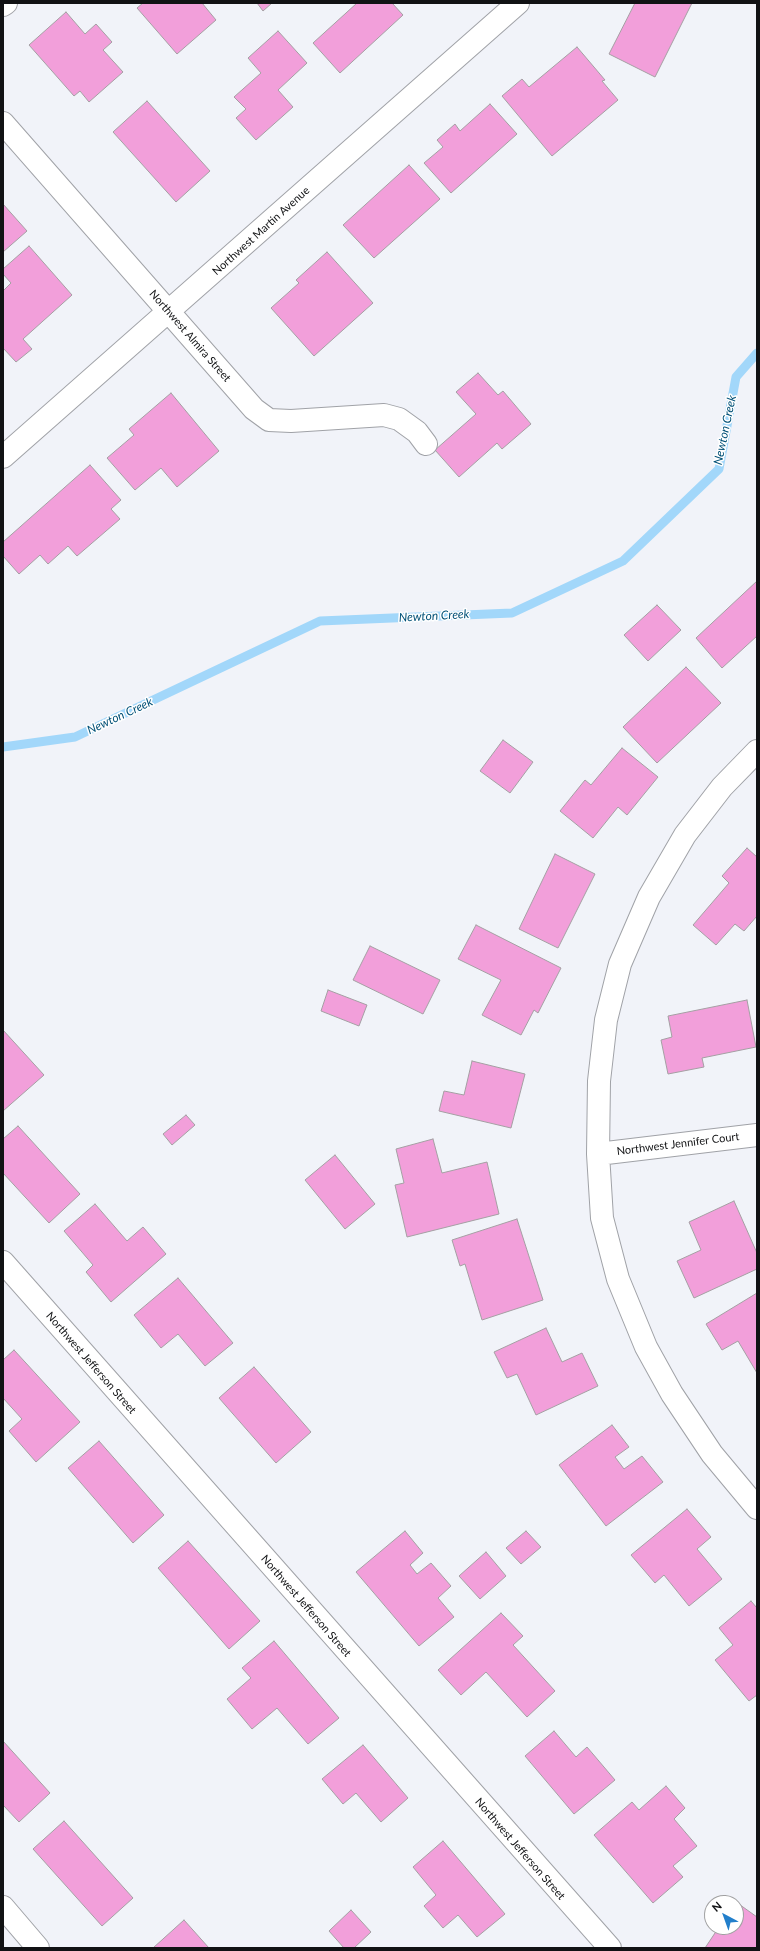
<!DOCTYPE html>
<html>
<head>
<meta charset="utf-8">
<style>
	body { margin:0 }
	#map { position:relative; width:760px; height:1951px; overflow:hidden; background:#f1f3f9; font-family:Lato,sans-serif }
	canvas { display:block }
	.frame { position:absolute; inset:0; border:4px solid #111214; pointer-events:none }
	.north { position:absolute; left:704px; top:1895px; width:40px; height:40px; box-sizing:border-box; background:#fff; border:1px solid #a0a0a1; border-radius:50%; rotate:319deg; font-size:11px; font-weight:700; line-height:16px; text-align:center; color:#111214 }
	.north::after { content:''; display:block; margin:auto; width:14px; height:18px; background:#227fcb; clip-path:polygon(50% 0,100% 100%,50% 72%,0 100%) }
</style>
</head>
<body>
<div id="map">
<canvas width="760" height="1951"></canvas>
<div class="frame"></div>
<div class="north">N</div>
</div>
<script>
const ctx = document.querySelector('canvas').getContext('2d');
ctx.lineJoin = 'round';
function shape(rows) {
  const path = new Path2D();
  for (const r of rows) {
    path.moveTo(r[0], r[1]);
    for (let i = 2; i < r.length; i += 2) path.lineTo(r[i], r[i + 1]);
  }
  return path;
}
function trace(path, color, width, dash) {
  ctx.strokeStyle = color;
  ctx.lineWidth = width;
  ctx.lineCap = dash ? 'butt' : 'round';
  ctx.setLineDash(dash || []);
  ctx.stroke(path);
}
function paint(path, color) {
  ctx.fillStyle = color;
  ctx.fill(path, 'evenodd');
}
function write(font, color, halo, rows, align = 'center') {
  ctx.font = font + ' Lato,sans-serif';
  ctx.lineWidth = 3;
  ctx.setLineDash([]);
  ctx.textBaseline = 'middle';
  ctx.strokeStyle = halo;
  ctx.fillStyle = color;
  for (const [text, x, y, turn = 0] of rows) {
    ctx.save();
    ctx.translate(x, y);
    ctx.rotate((+turn || 0) * Math.PI / 180);
    ctx.textAlign = isNaN(turn) ? turn : align;
    if (halo) ctx.strokeText(text, 0, 0);
    ctx.fillText(text, 0, 0);
    ctx.restore();
  }
}
trace(shape([
	[3,747,75,737,320,621,512,613,623,561,719,469,736,377,757,353]
]), '#a2d7fa', 9);
const building = shape([
	[143,3,202,3,216,20,177,54,137,8,143,3],
	[257,3,272,3,263,11,257,3],
	[357,3,392,3,403,15,340,73,313,43,357,3],
	[635,3,692,3,655,77,609,54,635,3],
	[66,12,85,34,96,24,112,42,103,50,123,72,89,102,80,91,74,96,29,45,66,12],
	[278,31,307,63,278,90,293,107,256,140,236,118,246,109,234,97,261,73,248,58,278,31],
	[577,47,605,80,602,81,618,100,552,156,502,96,522,79,529,87,577,47],
	[147,101,210,171,176,202,113,132,147,101],
	[490,104,517,134,451,193,424,163,443,147,437,140,455,124,460,131,490,104],
	[409,165,440,199,374,258,343,225,409,165],
	[3,204,27,231,3,252,3,204],
	[29,246,72,295,23,339,32,349,16,362,3,348,3,291,11,283,3,274,3,269,29,246],
	[327,252,373,303,314,356,271,308,299,283,296,280,327,252],
	[478,373,498,395,503,391,531,424,502,449,497,443,459,477,435,450,476,414,456,392,478,373],
	[171,393,219,451,177,487,161,468,135,490,107,458,134,435,129,429,171,393],
	[90,465,121,500,111,509,120,519,77,556,68,546,48,564,40,555,19,574,3,556,3,542,90,465],
	[757,581,757,636,722,668,696,638,757,581],
	[657,605,681,630,648,661,624,635,657,605],
	[686,667,721,703,657,763,623,727,686,667],
	[503,740,533,762,510,793,480,771,503,740],
	[622,748,658,777,627,815,618,807,593,838,560,811,585,780,591,785,622,748],
	[747,848,757,857,757,916,744,931,735,924,716,945,693,925,729,883,722,876,747,848],
	[555,854,595,874,558,948,519,929,555,854],
	[476,925,561,968,538,1013,534,1010,521,1035,482,1015,501,980,458,959,476,925],
	[370,946,440,980,423,1014,353,980,370,946],
	[328,990,367,1005,359,1026,321,1011,328,990],
	[747,1000,756,1047,702,1058,704,1067,668,1074,661,1040,672,1037,668,1016,747,1000],
	[3,1030,44,1075,3,1111,3,1030],
	[472,1061,525,1074,511,1128,439,1111,444,1091,464,1095,472,1061],
	[186,1115,195,1125,172,1145,163,1134,186,1115],
	[18,1126,80,1194,49,1223,3,1173,3,1139,18,1126],
	[433,1139,442,1173,487,1162,499,1214,407,1237,395,1185,404,1183,396,1149,433,1139],
	[335,1155,375,1204,345,1229,305,1180,335,1155],
	[734,1201,757,1253,757,1269,694,1298,677,1261,701,1250,689,1222,734,1201],
	[95,1204,127,1241,143,1227,166,1254,111,1302,86,1272,93,1265,64,1231,95,1204],
	[517,1219,543,1300,482,1320,465,1264,460,1266,452,1240,517,1219],
	[178,1278,233,1343,205,1366,178,1334,161,1348,134,1315,178,1278],
	[757,1293,757,1373,738,1341,722,1350,706,1324,757,1293],
	[546,1328,562,1362,582,1353,598,1386,536,1415,517,1374,507,1378,494,1352,546,1328],
	[14,1350,80,1422,36,1462,9,1431,22,1419,3,1398,3,1360,14,1350],
	[254,1367,311,1432,276,1463,219,1398,254,1367],
	[612,1425,629,1447,615,1457,624,1469,642,1456,663,1482,606,1526,559,1465,612,1425],
	[99,1441,164,1515,133,1543,68,1468,99,1441],
	[687,1509,711,1537,697,1549,722,1579,689,1606,664,1575,655,1583,631,1555,687,1509],
	[405,1531,423,1553,410,1565,417,1574,431,1563,451,1586,438,1598,454,1617,419,1646,356,1572,405,1531],
	[526,1531,541,1547,521,1564,506,1548,526,1531],
	[188,1541,260,1621,229,1649,158,1568,188,1541],
	[486,1552,506,1576,480,1599,459,1576,486,1552],
	[751,1601,757,1608,757,1695,749,1701,715,1660,733,1645,719,1628,751,1601],
	[501,1613,523,1636,513,1645,555,1691,527,1717,486,1672,461,1695,438,1670,501,1613],
	[274,1641,339,1718,308,1744,277,1708,252,1729,227,1699,251,1678,242,1668,274,1641],
	[554,1731,576,1757,587,1747,615,1780,574,1814,525,1756,554,1731],
	[3,1741,50,1793,19,1822,3,1805,3,1741],
	[363,1745,408,1798,381,1822,356,1793,343,1804,322,1779,363,1745],
	[666,1786,685,1808,674,1819,697,1846,673,1866,683,1877,653,1903,594,1835,632,1802,639,1810,666,1786],
	[64,1821,133,1898,102,1926,33,1849,64,1821],
	[443,1841,505,1914,477,1937,458,1915,443,1928,424,1906,436,1895,413,1867,443,1841],
	[736,1902,757,1917,757,1948,705,1948,719,1927,736,1927,736,1902],
	[351,1910,371,1932,354,1948,344,1948,329,1931,351,1910],
	[184,1920,209,1948,153,1948,184,1920]
]);
paint(building, '#f29fda');
trace(building, '#a49fa3', 1);
const minor = shape([
	[3,5,6,3],
	[3,123,254,409,269,420,291,421,384,415,399,419,417,432,426,444],
	[3,457,518,3],
	[757,751,722,787,685,835,649,897,620,964,606,1020,599,1081,598,1154,602,1218,618,1279,646,1347,672,1394,712,1454,757,1508],
	[598,1154,757,1135],
	[3,1262,610,1948],
	[3,1907,38,1948]
]);
trace(minor, '#a0a2a7', 24);
trace(minor, '#fff', 22);
write('11px', '#111214', '#fff', [
	["Northwest Martin Avenue",261,231,-42],
	["Northwest Almira Street",190,336,49],
	["Northwest Jennifer Court",678,1144,-7],
	["Northwest Jefferson Street",91,1363,49],
	["Northwest Jefferson Street",306,1606,49],
	["Northwest Jefferson Street",520,1849,49]
]);
write('italic 12px', '#005076', '#fff', [
	["Newton Creek",725,430,-78],
	["Newton Creek",434,616,-3],
	["Newton Creek",120,716,-25]
]);
</script>
</body>
</html>
